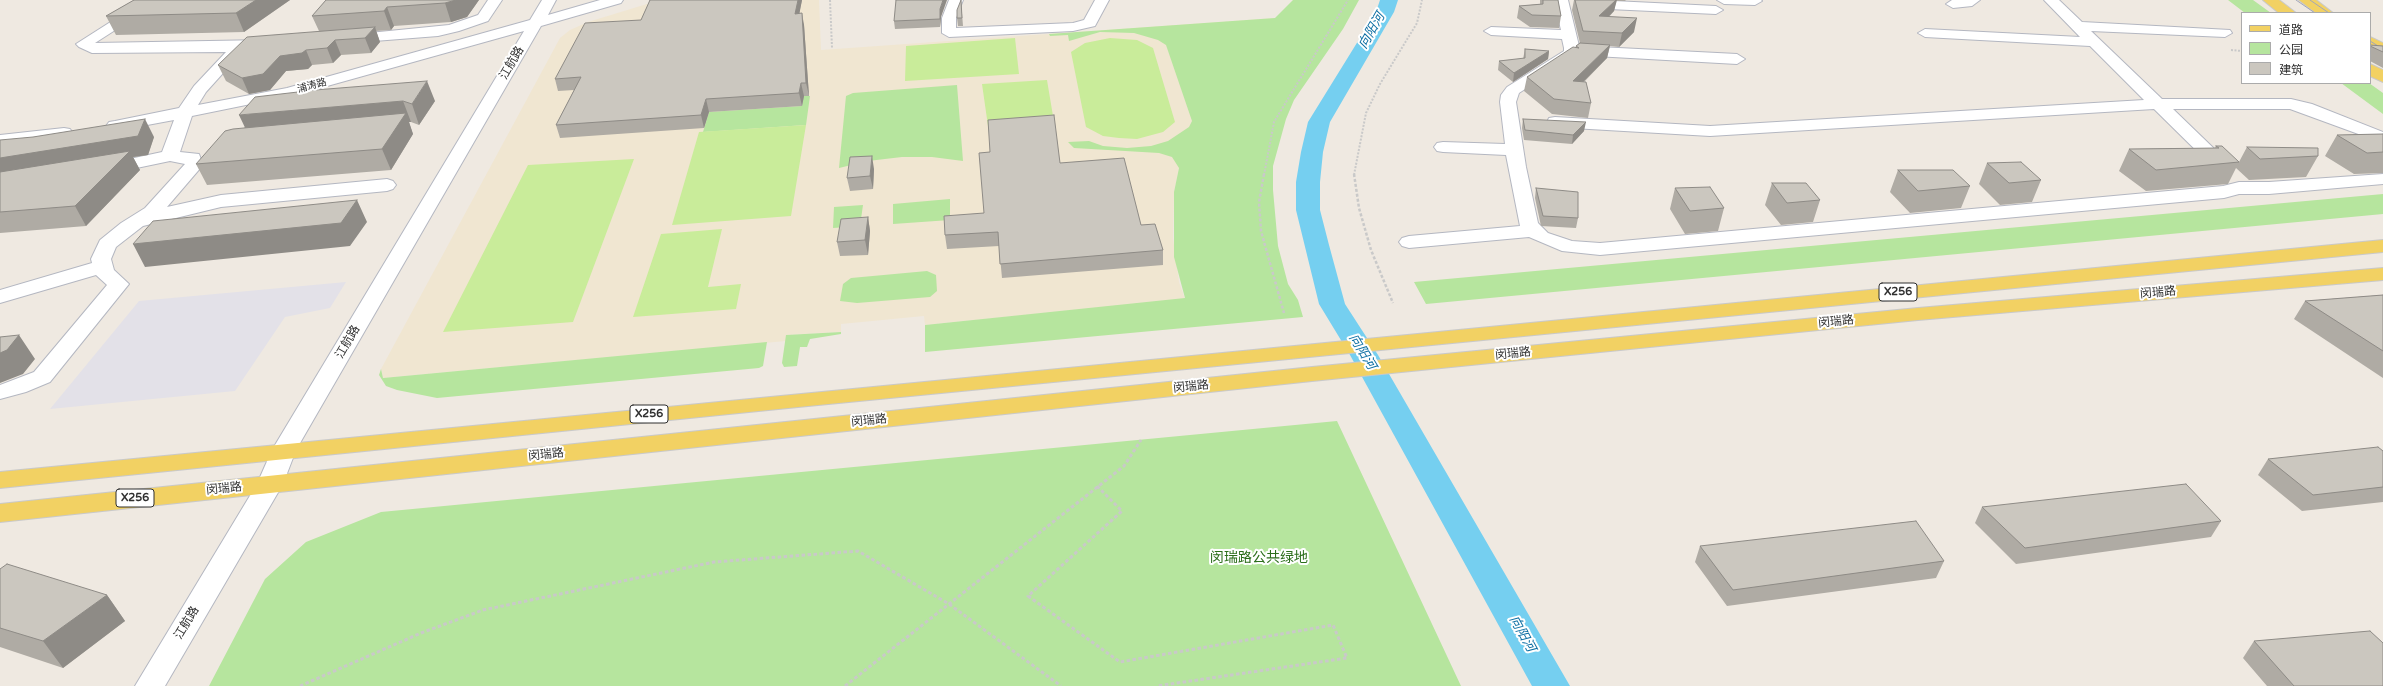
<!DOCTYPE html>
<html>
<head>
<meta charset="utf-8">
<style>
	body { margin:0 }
	#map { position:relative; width:2383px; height:686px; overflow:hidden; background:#efe9e1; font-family:"Varela Round","Noto Sans SC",sans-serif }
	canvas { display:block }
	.legend { position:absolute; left:2241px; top:12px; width:130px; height:72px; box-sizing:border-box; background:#fff; border:1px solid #ababab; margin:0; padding:5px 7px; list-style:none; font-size:12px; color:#2e2e2e }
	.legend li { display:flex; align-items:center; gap:8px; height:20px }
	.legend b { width:20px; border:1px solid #ababab }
</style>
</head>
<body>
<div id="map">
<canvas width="2383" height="686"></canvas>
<ul class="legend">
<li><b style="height:5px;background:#f2d163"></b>道路</li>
<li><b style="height:11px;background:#b6e59e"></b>公园</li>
<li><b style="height:11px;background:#cbc7bf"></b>建筑</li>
</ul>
</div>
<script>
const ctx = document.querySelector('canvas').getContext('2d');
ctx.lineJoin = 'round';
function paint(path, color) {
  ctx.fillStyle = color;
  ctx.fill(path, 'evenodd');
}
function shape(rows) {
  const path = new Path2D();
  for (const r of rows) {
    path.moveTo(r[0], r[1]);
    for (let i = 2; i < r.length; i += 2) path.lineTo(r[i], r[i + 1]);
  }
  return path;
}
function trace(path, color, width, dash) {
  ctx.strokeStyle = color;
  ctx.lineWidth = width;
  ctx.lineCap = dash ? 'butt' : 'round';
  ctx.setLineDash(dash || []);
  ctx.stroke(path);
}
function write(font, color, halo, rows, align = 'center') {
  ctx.font = font + ' "Varela Round","Noto Sans SC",sans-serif';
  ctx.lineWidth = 4;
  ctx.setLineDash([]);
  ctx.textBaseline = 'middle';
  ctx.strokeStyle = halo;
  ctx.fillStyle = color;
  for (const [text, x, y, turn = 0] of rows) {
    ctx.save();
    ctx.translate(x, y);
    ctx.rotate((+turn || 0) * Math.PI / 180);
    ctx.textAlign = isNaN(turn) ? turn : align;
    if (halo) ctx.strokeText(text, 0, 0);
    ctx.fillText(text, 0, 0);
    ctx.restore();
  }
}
paint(shape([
	[346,282,330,308,285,317,235,391,50,409,139,301]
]), '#e3e1e8');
paint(shape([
	[660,0,819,0,821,50,1275,18,1179,168,1174,192,1173,238,1179,282,1185,299,925,325,924,316,841,324,841,332,787,335,786,341,383,378,381,369,560,38,570,30,588,22]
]), '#f0e6d1');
paint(shape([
	[1293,0,1359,0,1343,29,1294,100,1286,119,1273,166,1273,190,1278,246,1288,284,1298,300,1303,317,925,352,925,325,1185,298,1174,257,1174,192,1179,168,1172,157,1159,153,1074,148,1068,142,1089,141,1103,146,1127,148,1151,146,1168,141,1189,127,1192,121,1166,45,1158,40,1134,33,1100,32,1069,41,1068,35,1050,36,1049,34,1275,18],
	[2228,0,2253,0,2271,13,2245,13],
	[2341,83,2369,83,2383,93,2383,114],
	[957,85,963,161,932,157,902,157,868,161,839,168,846,96,853,93],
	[803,96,810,96,806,125,703,132,709,112,802,106],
	[2383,194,2383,214,1426,304,1414,282],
	[950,199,950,220,893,224,893,204],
	[863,205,860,226,833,228,834,207],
	[927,271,936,275,937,291,930,297,857,303,840,301,843,284,851,278],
	[841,332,841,334,810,339,807,347,800,347,797,366,784,367,782,363,786,335],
	[767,342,763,366,759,368,437,398,397,390,386,386,379,375,381,369,383,378],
	[1337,421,1461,686,209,686,265,579,306,542,381,512]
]), '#b6e59e');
paint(shape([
	[1015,38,1019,74,905,81,906,46],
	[1110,38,1137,40,1153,48,1175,122,1163,132,1137,139,1119,138,1103,136,1086,127,1071,52,1085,43],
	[1047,80,1055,128,989,133,982,84],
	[806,125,791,216,672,225,699,132],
	[634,159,573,322,443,332,528,165],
	[722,229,708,287,741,284,736,309,633,317,661,234]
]), '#c9ec9a');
paint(shape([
	[1380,0,1398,0,1394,12,1330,122,1323,152,1320,182,1320,210,1329,245,1345,304,1378,355,1570,686,1532,686,1350,355,1319,304,1296,210,1296,182,1301,152,1308,122,1376,12,1380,0]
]), '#75cff0');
const minor = shape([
	[145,0,162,0,95,43,266,40,274,45,266,50,243,51,206,92,198,105,287,88,530,20,542,0,556,0,548,15,600,0,623,0,621,3,541,26,296,450,283,484,165,686,135,686,257,484,272,450,524,31,295,95,192,116,180,152,199,154,203,165,167,207,221,195,387,179,393,181,396,185,393,189,387,191,221,207,143,226,116,247,111,259,114,270,129,284,50,382,26,392,0,399,0,385,34,372,107,285,96,275,0,303,0,290,92,263,91,259,100,240,121,223,145,208,185,164,170,161,108,174,102,173,99,169,102,165,162,152,174,120,115,131,109,130,106,126,109,122,115,121,179,108,194,86,226,52,92,53,79,47,76,44,145,0],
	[488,0,502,0,488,21,459,31,438,36,349,43,342,39,349,35,449,25,478,15,488,0],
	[949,0,963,0,956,18,956,28,1073,23,1084,20,1095,0,1109,0,1095,26,1073,31,949,37,942,33,942,18,949,0],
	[1554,0,1568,0,1579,46,1737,54,1745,59,1737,64,1577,55,1519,93,1516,102,1526,167,1538,223,1548,233,1572,241,1600,243,2223,186,2239,182,2269,182,2383,174,2383,184,2269,194,2239,194,2224,198,1600,255,1562,251,1529,237,1409,248,1402,246,1399,242,1402,238,1409,236,1520,226,1506,155,1443,152,1437,151,1434,147,1437,143,1443,142,1505,144,1500,102,1501,95,1507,87,1564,51,1564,48,1562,39,1491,35,1484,31,1491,27,1561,30,1554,0],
	[1593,0,1716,6,1723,10,1716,14,1587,8,1580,4,1582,1,1593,0],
	[1717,0,1761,0,1762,1,1755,5,1724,4,1717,0],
	[1952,0,1980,0,1972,6,1953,8,1946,4,1952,0],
	[2044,0,2059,0,2082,22,2230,30,2232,33,2225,37,2091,31,2162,99,2291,99,2312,104,2383,132,2383,143,2290,109,2173,109,2231,165,2234,169,2231,173,2225,174,2219,173,2154,109,1710,136,1555,127,1549,126,1547,122,1549,118,1555,117,1710,126,2144,100,2090,46,1925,37,1918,33,1925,29,2080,37,2044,0],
	[64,128,70,129,73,133,70,137,0,145,0,135,64,128]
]);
const major = shape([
	[2263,0,2279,0,2296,13,2279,13,2263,0],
	[2299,0,2316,0,2333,13,2316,13,2299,0],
	[2370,37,2383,43,2383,55,2370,49,2370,37],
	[2370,64,2383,70,2383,82,2370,76,2370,64],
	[2383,240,2383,252,808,406,0,488,0,472,2383,240],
	[2383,268,2383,280,1918,320,1312,381,0,522,0,504,1312,367,1918,308,2383,268]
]);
trace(minor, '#b4b7c1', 2);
trace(major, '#c9c9c9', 2);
trace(shape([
	[830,0,832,48],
	[2231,50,2242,51],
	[1264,175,1274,122,1348,0],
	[1354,175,1366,113,1380,84,1417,23,1422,0]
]), '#c9c9c9', 2, [2, 1.5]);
trace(shape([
	[1264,174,1259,202,1261,231,1284,313],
	[1354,174,1359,208,1371,250,1393,303]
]), '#c9c9c9', 2.5, [3, 2]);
trace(shape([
	[1097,486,1122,511,1028,596,1120,662,1333,625,1347,658,1157,686],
	[300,686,421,633,483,610,714,562,858,551,949,604,1061,686],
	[845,686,1124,466,1141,440]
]), '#c9c9c9', 3, [3.5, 2.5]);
paint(minor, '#fff');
paint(major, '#f2d163');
trace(shape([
	[2296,0,2315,13],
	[2310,0,2329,13],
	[2370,41,2383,49]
]), '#a3a6b8', 1);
paint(shape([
	[134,0,290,0,244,32,116,35,106,16],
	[326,0,479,0,467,17,451,22,394,26,391,30,376,31,380,42,371,53,341,55,333,63,312,65,308,69,286,71,270,90,249,94,226,81,218,65,319,31,312,16],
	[650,0,802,0,799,14,804,25,809,96,804,96,802,106,709,112,704,128,560,138,556,125,574,90,558,91,555,79,641,20],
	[961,0,963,26,958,26,957,18],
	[1540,0,1558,0,1561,16,1559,28,1530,27,1517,18,1519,6,1540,4],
	[1574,0,1626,0,1625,1,1616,1,1614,11,1609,17,1634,32,1619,47,1610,46,1607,58,1584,82,1591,103,1588,118,1552,114,1524,91,1527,77,1575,48,1576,46,1580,43,1572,10],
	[941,17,940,27,895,29,894,21],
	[2370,45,2383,46,2383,68,2370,61],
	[1525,49,1549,51,1548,59,1513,82,1498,70,1499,61,1523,59],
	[255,97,435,101,419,125,411,122,409,122,413,134,391,170,207,185,196,164,245,127],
	[1523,119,1584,131,1572,144,1524,140,1522,128],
	[2383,134,2383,173,2354,174,2325,156,2337,135],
	[154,137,148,155,133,157,140,170,86,226,0,233,0,140],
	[2216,146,2239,162,2247,147,2318,156,2306,177,2249,180,2236,168,2228,184,2146,191,2119,171,2129,149,2215,148],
	[1060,163,1141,225,1163,250,1163,265,1002,278,999,246,947,249,945,235,984,213],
	[1987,163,2041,180,2032,202,2000,205,1979,184],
	[874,169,873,189,850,191,847,178],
	[1898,170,1970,186,1961,208,1910,213,1890,192],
	[1772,183,1820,200,1813,222,1781,225,1765,205],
	[1536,188,1578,218,1576,228,1541,226,1535,198],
	[1675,188,1724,208,1718,231,1685,234,1670,209],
	[868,217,870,231,868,255,840,256,837,242],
	[2383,295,2383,378,2294,319,2305,301],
	[2383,451,2383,502,2302,511,2258,475,2268,459],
	[1982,507,2221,521,2211,537,2016,564,1975,523],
	[1700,546,1944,561,1936,578,1727,606,1695,562],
	[0,569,107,595,125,621,63,668,0,647],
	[2254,641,2383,686,2267,686,2243,658]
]), '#afaba4');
paint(shape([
	[256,0,290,0,244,32,236,13],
	[456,0,479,0,467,17,451,22,445,3],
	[798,0,802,0,797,26,795,14],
	[943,0,947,0,941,17,940,27,940,9],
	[1616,0,1617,0,1614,11,1596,29,1599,16],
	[387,7,394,26,391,30,384,11],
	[802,13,804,25,809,96,806,83],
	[1637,18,1634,32,1619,47,1622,33],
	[375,27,380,42,371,53,365,38],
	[335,40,341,55,333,63,327,48],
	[1610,45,1607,58,1570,95,1573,81],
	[306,50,312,65,308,69,286,71,270,90,249,94,242,78,280,56],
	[1549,51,1548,59,1513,82,1514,73],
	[427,81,435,101,419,125,412,104],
	[801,83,804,96,802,106,799,93],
	[706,99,709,112,704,128,701,115],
	[403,101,411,122,409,122,413,134,391,170,382,149,249,136,239,115],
	[145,119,154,137,148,155,133,157,140,170,86,226,75,206,0,179,0,158],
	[1586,122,1584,131,1572,144,1573,135],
	[872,156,874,169,873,189,870,176],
	[357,200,367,222,350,246,145,267,133,244],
	[868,217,870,231,868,255,865,240],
	[19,335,35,359,23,374,0,383,0,353],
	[107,595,125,621,63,668,43,641]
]), '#8e8b86');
const building = shape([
	[134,0,256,0,236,13,106,16,134,0],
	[326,0,456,0,445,3,387,7,384,11,312,16,326,0],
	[650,0,798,0,795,14,802,13,806,83,801,83,799,93,706,99,701,115,556,125,581,77,555,79,585,23,641,20,650,0],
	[896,0,943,0,940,9,940,19,894,21,896,0],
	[961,0,962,18,957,18,957,10,961,0],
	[1543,0,1558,0,1561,16,1532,15,1519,6,1543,4,1543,0],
	[1575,0,1616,0,1599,16,1637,18,1622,33,1583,31,1575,0],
	[375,27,365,38,335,40,327,48,306,50,302,53,280,56,263,74,242,78,218,65,247,37,375,27],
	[1580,43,1610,45,1573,81,1586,82,1591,103,1554,99,1527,77,1573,47,1579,48,1576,46,1580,43],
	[2370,45,2383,46,2383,52,2370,46,2370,45],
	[1525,49,1549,51,1514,73,1499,61,1525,58,1525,49],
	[427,81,412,104,403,101,239,115,255,97,315,90,427,81],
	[406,113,382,149,196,164,225,131,233,129,406,113],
	[1054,115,1060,163,1124,158,1141,225,1155,224,1163,250,1000,264,998,232,945,235,944,216,984,213,979,153,990,152,988,120,1054,115],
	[145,119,138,136,0,158,0,140,33,137,145,119],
	[1523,119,1586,122,1573,135,1525,130,1523,119],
	[2383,134,2383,152,2367,153,2337,135,2383,134],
	[2216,146,2222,146,2239,162,2156,170,2129,149,2219,148,2216,146],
	[2247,147,2318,148,2318,156,2260,159,2247,147],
	[130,151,75,206,0,212,0,172,130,151],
	[872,156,870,176,847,178,850,157,872,156],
	[2021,162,2041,180,2009,183,1987,163,2021,162],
	[1898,170,1953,170,1970,186,1918,191,1898,170],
	[1772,183,1806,183,1820,200,1787,203,1772,183],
	[1710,187,1724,208,1690,211,1675,188,1710,187],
	[1536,188,1578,192,1578,218,1543,216,1536,188],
	[357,200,341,223,133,244,153,221,357,200],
	[868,217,865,240,837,242,841,219,868,217],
	[2383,295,2383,351,2305,301,2383,295],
	[19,335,7,350,0,353,0,337,19,335],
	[2378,447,2383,451,2383,487,2313,495,2268,459,2378,447],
	[2186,484,2221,521,2025,548,1982,507,2186,484],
	[1916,521,1944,561,1733,590,1700,546,1916,521],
	[7,564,107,595,43,641,0,628,0,569,7,564],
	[2370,631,2383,643,2383,686,2294,686,2254,641,2370,631]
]);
paint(building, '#cbc7bf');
trace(building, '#8e8b86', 1);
write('10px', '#2e2e2e', '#fff', [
	["浦涛路",312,86,-15]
]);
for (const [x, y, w] of [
	[1898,292,38],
	[649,414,38],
	[135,498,38]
]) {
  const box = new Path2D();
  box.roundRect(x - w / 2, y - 9, w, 18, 3);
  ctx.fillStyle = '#fff';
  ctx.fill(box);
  trace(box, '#2e2e2e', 1);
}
write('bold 11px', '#2e2e2e', null, [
	["X256",1898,292],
	["X256",649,414],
	["X256",135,498]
]);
write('12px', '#2e2e2e', '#fff', [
	["江航路",512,63,-60],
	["闵瑞路",2158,293,-5],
	["闵瑞路",1836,322,-6],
	["江航路",348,342,-60],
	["闵瑞路",1513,354,-6],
	["闵瑞路",1191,387,-6],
	["闵瑞路",869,421,-6],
	["闵瑞路",546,455,-6],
	["闵瑞路",224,489,-6],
	["江航路",187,623,-59]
]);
write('italic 13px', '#0d6fa3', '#fff', [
	["向阳河",1372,31,-60],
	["向阳河",1362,352,59],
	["向阳河",1522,634,61]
]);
write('14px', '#2c6e1b', '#fff', [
	["闵瑞路公共绿地",1259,558]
]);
</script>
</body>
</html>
